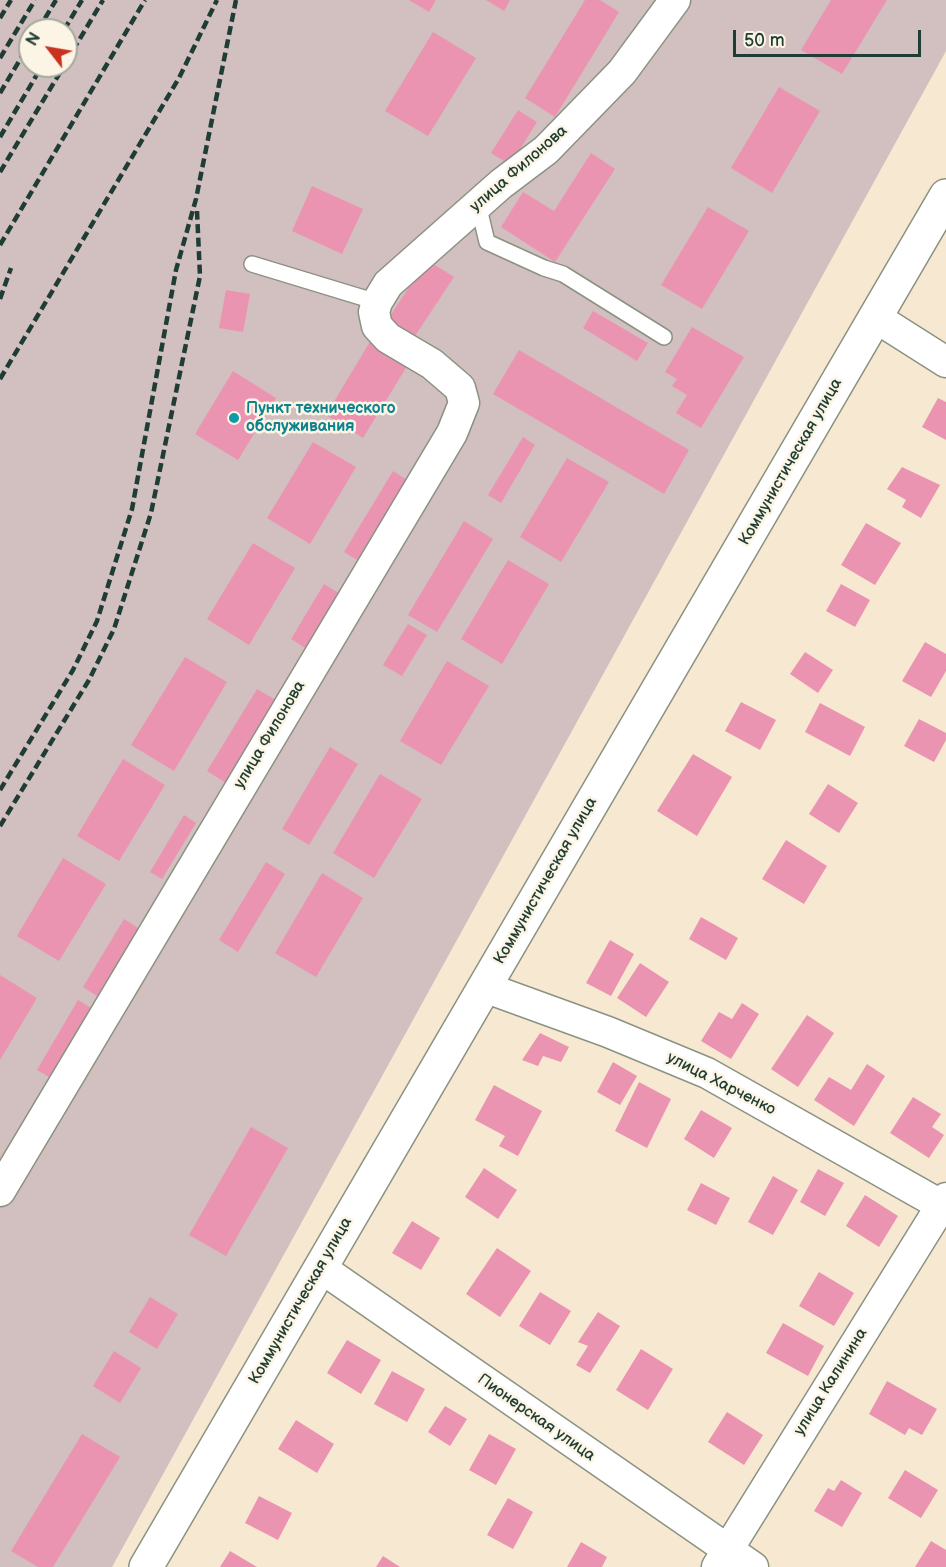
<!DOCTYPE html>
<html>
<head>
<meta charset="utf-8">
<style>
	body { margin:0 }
	#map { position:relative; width:946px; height:1567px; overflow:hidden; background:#f7e8d1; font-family:"Balsamiq Sans",sans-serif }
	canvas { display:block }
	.north { position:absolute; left:18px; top:18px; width:60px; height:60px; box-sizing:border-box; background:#fcf5e5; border:2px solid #a4ab9e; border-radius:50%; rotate:301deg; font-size:16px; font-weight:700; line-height:24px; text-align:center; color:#1f3d34 }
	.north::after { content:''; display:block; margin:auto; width:21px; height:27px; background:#c8321e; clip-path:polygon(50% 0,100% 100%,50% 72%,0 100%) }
	.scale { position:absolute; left:733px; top:30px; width:188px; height:27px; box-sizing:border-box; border:3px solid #1f3d34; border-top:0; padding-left:8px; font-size:18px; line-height:21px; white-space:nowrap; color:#1f3d34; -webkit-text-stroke:4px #fcf5e5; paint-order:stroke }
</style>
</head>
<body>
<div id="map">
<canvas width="946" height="1567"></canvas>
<div class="north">N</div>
<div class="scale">50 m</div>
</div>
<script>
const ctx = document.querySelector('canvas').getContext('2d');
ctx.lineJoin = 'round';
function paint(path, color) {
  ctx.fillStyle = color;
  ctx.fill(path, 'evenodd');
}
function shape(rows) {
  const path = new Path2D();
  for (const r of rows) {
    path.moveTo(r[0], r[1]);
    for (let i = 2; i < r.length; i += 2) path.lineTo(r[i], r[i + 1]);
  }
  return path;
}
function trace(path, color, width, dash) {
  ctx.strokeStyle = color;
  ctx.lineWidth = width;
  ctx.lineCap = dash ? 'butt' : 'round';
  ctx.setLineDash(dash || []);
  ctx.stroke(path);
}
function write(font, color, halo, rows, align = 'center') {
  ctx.font = font + ' "Balsamiq Sans",sans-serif';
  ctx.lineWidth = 5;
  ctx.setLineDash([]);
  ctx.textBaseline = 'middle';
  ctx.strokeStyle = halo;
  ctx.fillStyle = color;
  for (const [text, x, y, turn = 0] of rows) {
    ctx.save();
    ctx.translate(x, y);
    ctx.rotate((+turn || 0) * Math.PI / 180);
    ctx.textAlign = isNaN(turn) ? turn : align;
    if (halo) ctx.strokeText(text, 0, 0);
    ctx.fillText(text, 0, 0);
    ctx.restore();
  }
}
paint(shape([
	[0,0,946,0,946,51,112,1567,0,1567],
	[30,30,66,30,66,66,30,66]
]), '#d2bfc0');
paint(shape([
	[409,0,436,0,429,12],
	[486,0,510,0,504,11],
	[585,0,600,0,619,12,555,117,525,98],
	[831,0,887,0,842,74,801,50],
	[433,32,476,58,428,136,385,111],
	[779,87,820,111,772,193,731,168],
	[518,110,537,122,510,165,491,153],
	[591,153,615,169,555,262,501,227,523,192,554,211],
	[312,186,363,209,342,254,292,231],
	[708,207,749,231,702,309,661,285],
	[427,260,454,277,415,336,388,319],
	[226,290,250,294,243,332,219,328],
	[593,311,648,343,637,361,583,328],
	[692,327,744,357,701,428,676,413,687,395,672,386,677,379,665,372],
	[371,340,409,363,363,438,326,415],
	[519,350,689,450,664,494,493,394],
	[233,371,276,398,238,460,195,434],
	[938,398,946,402,946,440,922,427],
	[523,437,535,445,501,503,488,495],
	[313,442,356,467,310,544,267,518],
	[567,458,609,482,561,562,520,537],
	[902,467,940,485,921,518,902,507,906,500,887,489],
	[393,471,410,482,362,563,344,552],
	[464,521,493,539,437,632,408,615],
	[866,523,901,543,875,585,841,565],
	[253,543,295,568,249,645,207,619],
	[508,560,549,584,502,664,461,639],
	[324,584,340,594,307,649,291,639],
	[841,584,870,600,855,627,826,611],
	[408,624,427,635,402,676,383,665],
	[925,642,946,654,946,671,931,697,902,681],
	[805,652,833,670,818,693,790,674],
	[185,657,227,682,174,771,131,745],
	[447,661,489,686,441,765,400,741],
	[257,689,276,700,226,783,207,771],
	[741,702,776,720,760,750,725,731],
	[820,703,865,727,850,756,805,732],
	[919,719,946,733,946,740,934,762,904,746],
	[330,747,358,764,309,845,282,829],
	[693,754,732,777,697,836,657,811],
	[123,759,165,785,119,861,77,836],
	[380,774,422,799,374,878,333,853],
	[828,784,858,803,839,833,809,814],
	[184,815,196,823,162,879,150,872],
	[786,840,827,866,804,904,762,879],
	[63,858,106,884,59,961,17,936],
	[266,862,285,874,238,952,219,940],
	[322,873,363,898,316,977,275,953],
	[701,917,738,938,726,960,689,939],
	[124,919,141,930,100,998,83,987],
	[610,940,634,954,611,996,586,983],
	[640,963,669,982,646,1017,617,998],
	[0,975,37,998,0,1060],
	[78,1000,91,1008,49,1077,37,1070],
	[742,1003,759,1014,731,1059,701,1041,719,1012,732,1019],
	[807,1015,834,1033,798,1087,771,1069],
	[540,1033,569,1047,561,1062,543,1056,538,1066,522,1060],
	[613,1062,637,1076,620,1105,597,1092],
	[867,1064,885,1076,854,1126,814,1100,829,1077,851,1090],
	[639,1082,671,1099,647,1148,615,1131],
	[494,1085,542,1111,518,1156,499,1146,505,1136,475,1120],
	[913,1097,941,1114,932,1127,944,1135,929,1158,890,1133],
	[701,1110,732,1128,714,1158,684,1139],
	[251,1127,288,1148,226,1256,189,1235],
	[484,1168,517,1190,498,1219,465,1197],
	[818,1169,844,1183,825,1216,800,1202],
	[773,1176,798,1190,773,1235,748,1222],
	[701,1183,730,1198,716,1225,687,1210],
	[865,1195,898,1216,879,1247,846,1226],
	[412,1221,440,1238,421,1270,392,1253],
	[497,1248,531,1271,500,1317,466,1294],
	[819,1272,854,1293,834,1326,799,1306],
	[540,1292,571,1311,550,1345,519,1326],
	[150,1297,178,1314,157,1349,129,1332],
	[598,1312,620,1326,590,1373,576,1365,588,1346,578,1342],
	[783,1323,824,1346,808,1376,766,1353],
	[347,1340,381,1360,361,1394,327,1373],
	[641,1349,673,1369,648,1410,616,1390],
	[114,1351,141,1368,120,1403,93,1386],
	[392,1371,425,1389,407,1422,374,1404],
	[887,1381,937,1409,922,1435,909,1428,905,1435,869,1414],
	[445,1406,467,1419,450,1446,428,1432],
	[727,1412,763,1435,744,1465,708,1442],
	[296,1420,334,1444,317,1473,278,1449],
	[82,1434,120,1457,53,1567,38,1567,11,1551],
	[489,1434,516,1449,496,1485,469,1470],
	[905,1470,938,1490,921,1518,888,1498],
	[841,1480,862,1493,842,1527,814,1511,828,1488,834,1491],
	[259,1496,292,1513,278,1540,245,1523],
	[508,1498,533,1512,513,1549,487,1535],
	[931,1541,946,1550,946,1567,915,1567],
	[581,1542,607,1557,602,1567,567,1567],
	[230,1551,257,1567,220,1567],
	[383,1556,400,1567,376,1567]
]), '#eb94b1');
const service = shape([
	[478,204,487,242,544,268,563,274,664,337],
	[252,264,377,302]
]);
const minor = shape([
	[875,317,946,362],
	[484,987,608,1032,707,1073,946,1208],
	[0,1191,452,433,464,403,460,388,432,364,388,338,377,326,374,312,377,302,388,284,501,184,546,150,622,72,675,0],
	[321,1268,753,1567],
	[717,1567,946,1198]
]);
const tertiary = shape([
	[146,1567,946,196]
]);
trace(service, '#8b9282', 18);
trace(minor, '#8b9282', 33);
trace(tertiary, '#8b9282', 36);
trace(service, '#fff', 15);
trace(minor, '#fff', 30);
trace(tertiary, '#fff', 33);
trace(shape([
	[0,18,11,0],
	[38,30,56,0],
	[64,30,82,0],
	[0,58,35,0],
	[66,62,103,0],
	[0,93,30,43],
	[0,137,42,66],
	[0,172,64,66],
	[0,245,145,0],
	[0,299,11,268],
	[0,379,179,78,217,0],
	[0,790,73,670,97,621,132,509,176,270,196,199,236,0],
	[0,826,89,680,114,629,151,513,200,276,197,211]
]), '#1f3d34', 4.5, [9, 4.5]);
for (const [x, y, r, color] of [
	[234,418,6,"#0f9aa8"]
]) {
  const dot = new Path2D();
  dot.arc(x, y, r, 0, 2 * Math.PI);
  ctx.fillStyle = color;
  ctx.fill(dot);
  trace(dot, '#fcf5e5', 2);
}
write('16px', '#1f3d34', '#fcf5e5', [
	["улица Филонова",519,169,-41],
	["Коммунистическая улица",791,462,-60],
	["улица Филонова",270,735,-59],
	["Коммунистическая улица",546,881,-60],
	["улица Харченко",721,1084,27],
	["Коммунистическая улица",301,1301,-60],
	["улица Калинина",831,1382,-58],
	["Пионерская улица",536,1418,35]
]);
write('bold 16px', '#0d838f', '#fcf5e5', [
	["Пункт технического",246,409],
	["обслуживания",246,427]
], 'left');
</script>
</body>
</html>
